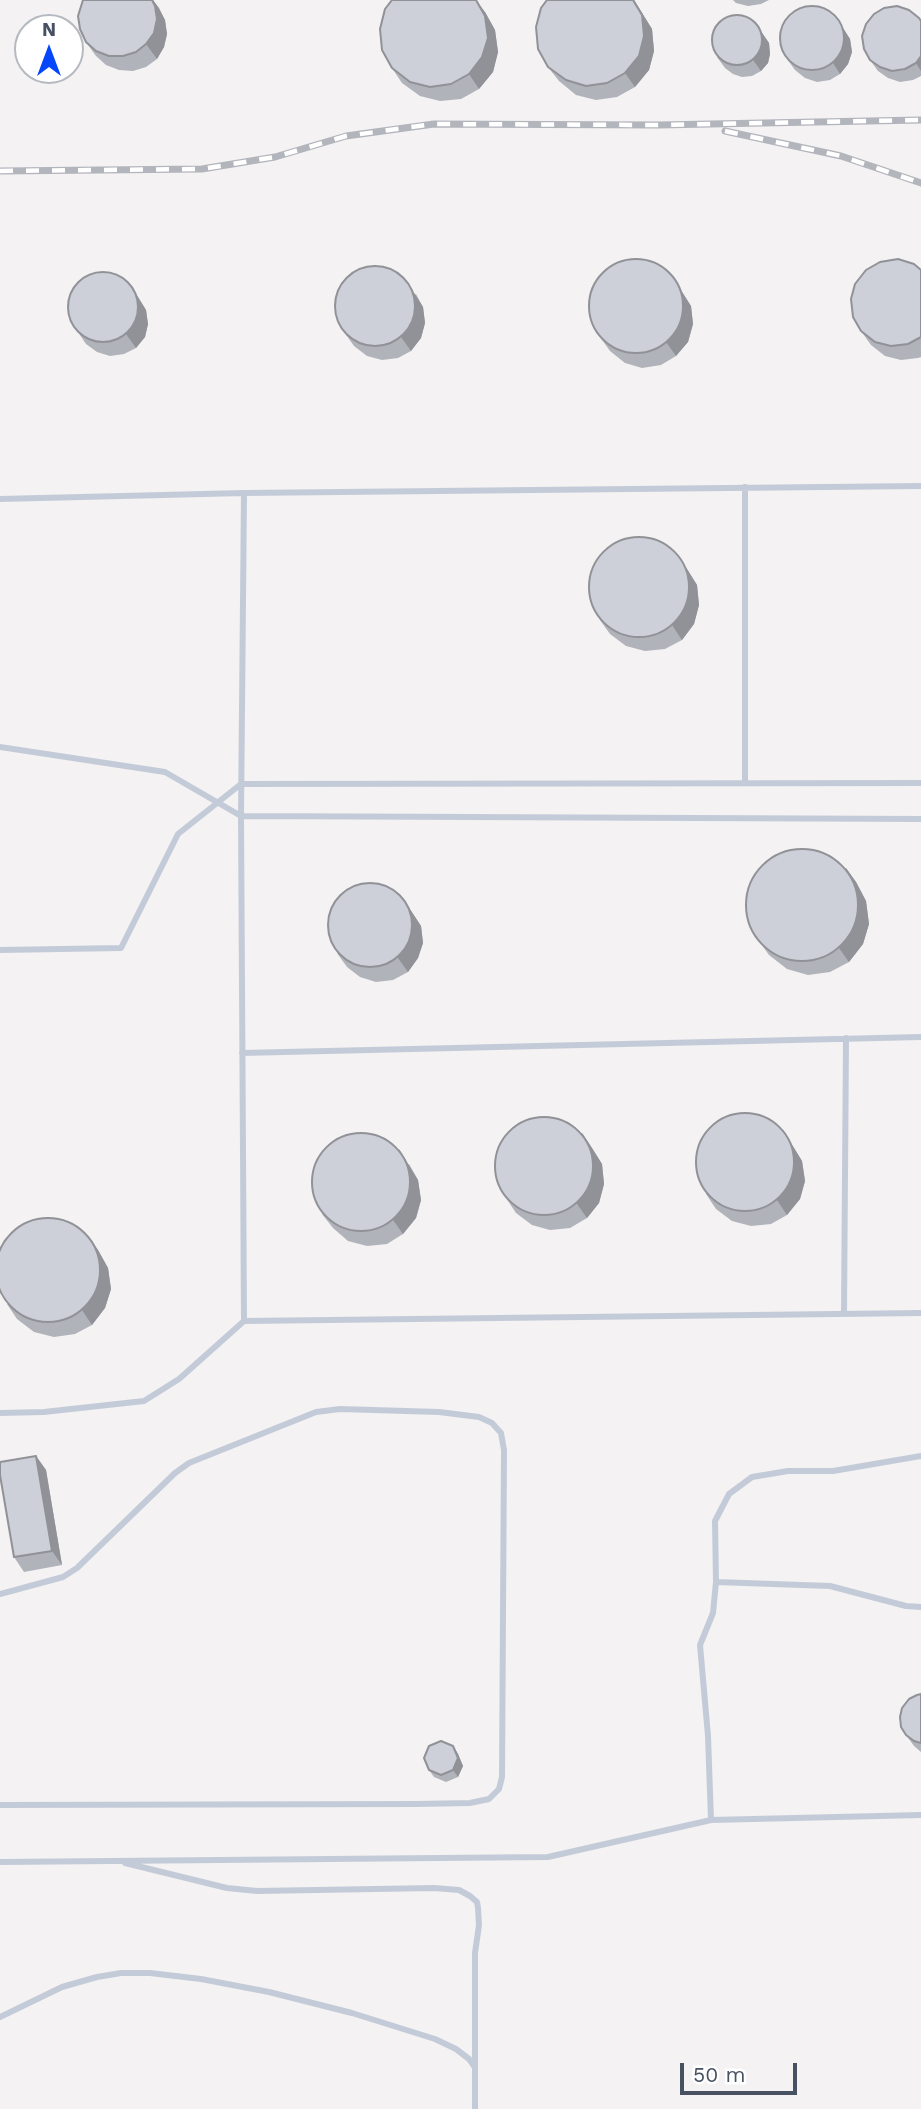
<!DOCTYPE html>
<html>
<head>
<meta charset="utf-8">
<style>
	body { margin:0 }
	#map { position:relative; width:921px; height:2109px; overflow:hidden; background:#f4f2f2; font-family:"Work Sans",sans-serif }
	canvas { display:block }
	.north { position:absolute; left:14px; top:14px; width:70px; height:70px; box-sizing:border-box; background:#fff; border:2px solid #b5b9c0; border-radius:50%; rotate:0deg; font-size:19px; font-weight:700; line-height:28px; text-align:center; color:#475162 }
	.north::after { content:''; display:block; margin:auto; width:24px; height:32px; background:#0447fb; clip-path:polygon(50% 0,100% 100%,50% 72%,0 100%) }
	.scale { position:absolute; left:680px; top:2063px; width:117px; height:32px; box-sizing:border-box; border:4px solid #475162; border-top:0; padding-left:9px; font-size:21px; line-height:24px; white-space:nowrap; color:#475162; -webkit-text-stroke:5px #fff; paint-order:stroke }
</style>
</head>
<body>
<div id="map">
<canvas width="921" height="2109"></canvas>
<div class="north">N</div>
<div class="scale">50 m</div>
</div>
<script>
const ctx = document.querySelector('canvas').getContext('2d');
ctx.lineJoin = 'round';
function shape(rows) {
  const path = new Path2D();
  for (const r of rows) {
    if (r.length === 3) {
      path.moveTo(r[0] + r[2], r[1]);
      path.arc(r[0], r[1], r[2], 0, 2 * Math.PI);
      continue;
    }
    path.moveTo(r[0], r[1]);
    for (let i = 2; i < r.length; i += 2) path.lineTo(r[i], r[i + 1]);
  }
  return path;
}
function trace(path, color, width, dash) {
  ctx.strokeStyle = color;
  ctx.lineWidth = width;
  ctx.lineCap = dash ? 'butt' : 'round';
  ctx.setLineDash(dash || []);
  ctx.stroke(path);
}
function paint(path, color) {
  ctx.fillStyle = color;
  ctx.fill(path, 'evenodd');
}
trace(shape([
	[745,487,745,782],
	[244,493,241,816,244,1321],
	[0,499,244,493,921,486],
	[0,747,165,772,241,816,921,819],
	[0,950,121,948,178,834,241,784,921,783],
	[242,1053,921,1037],
	[844,1314,846,1038],
	[0,1413,44,1412,144,1401,179,1379,244,1321,921,1313],
	[716,1582,715,1521,729,1494,752,1477,788,1471,833,1471,921,1456],
	[0,1594,63,1577,77,1568,175,1473,189,1463,316,1412,340,1409,439,1412,479,1417,492,1423,501,1433,504,1450,502,1777,499,1789,489,1799,470,1803,417,1804,0,1805],
	[711,1820,708,1736,700,1645,713,1613,716,1582,830,1586,906,1606,921,1607],
	[0,1862,548,1857,711,1820,921,1815],
	[125,1863,227,1888,257,1891,434,1888,459,1890,470,1896,477,1902,478,1908,479,1925,475,1953,475,2109],
	[0,2017,62,1987,97,1977,121,1973,150,1973,201,1979,269,1992,352,2013,435,2039,456,2049,469,2059,474,2066]
]), '#c4cbd8', 6);
const rail = shape([
	[725,131,841,156,921,183],
	[0,171,202,169,275,157,346,136,434,124,658,125,921,120]
]);
trace(rail, '#b3b5bd', 7);
trace(rail, '#fff', 4.5, [13]);
paint(shape([
	[83,0,153,0,165,20,167,34,164,47,157,59,146,67,133,71,119,70,106,65,96,56,86,42],
	[634,0,652,29,654,51,649,70,635,87,617,97,596,100,576,95,559,81,548,67],
	[733,0,769,0,761,4,748,6,736,3],
	[485,12,495,30,498,52,493,72,479,89,461,99,440,101,420,96,402,83,392,68],
	[836,17,850,39,852,52,848,64,840,74,830,80,817,82,805,78,795,70,787,59],
	[921,20,921,76,913,80,900,82,888,78,878,71,870,60],
	[756,24,769,43,770,54,768,63,761,71,752,76,742,77,733,74,725,68,717,57],
	[921,270,921,357,918,358,901,360,885,356,871,345,861,331],
	[672,276,691,306,693,324,688,342,676,356,661,365,642,368,625,363,610,351,600,337],
	[130,284,146,310,148,324,145,337,136,348,124,354,110,356,97,352,86,344,76,329],
	[416,294,423,307,425,323,421,338,411,351,398,358,382,360,367,356,354,346,344,332],
	[687,569,697,585,699,605,694,624,682,640,665,649,645,651,626,646,610,634,600,620],
	[846,868,856,882,866,901,869,924,863,944,849,962,830,972,808,975,787,969,769,955,759,941],
	[402,897,421,926,423,943,418,958,408,972,393,980,376,982,360,977,347,967,337,953],
	[783,1130,802,1161,805,1181,800,1199,787,1215,771,1224,751,1226,732,1221,716,1209,706,1194],
	[582,1133,592,1148,602,1164,604,1184,599,1203,587,1218,570,1228,550,1230,532,1225,516,1213,506,1198],
	[409,1164,418,1180,421,1200,416,1218,403,1234,387,1244,367,1246,348,1241,333,1228,322,1214],
	[88,1236,98,1250,108,1268,111,1289,105,1308,92,1325,75,1334,54,1337,34,1332,17,1319,7,1304],
	[36,1456,46,1470,62,1565,24,1572,14,1557],
	[921,1694,921,1752,914,1746,906,1735],
	[453,1746,458,1754,463,1766,458,1777,446,1782,434,1777,429,1770]
]), '#b0b3ba');
paint(shape([
	[152,0,153,0,159,8,165,20,167,34,164,47,157,59,146,44],
	[476,0,485,12,495,30,498,52,493,72,479,89,469,74],
	[634,0,652,29,654,51,649,70,635,87,625,73],
	[836,17,850,39,852,52,848,64,840,74,833,63],
	[756,24,769,43,770,54,768,63,761,71,753,60],
	[921,56,921,71,916,63],
	[672,276,691,306,693,324,688,342,676,356,666,342],
	[406,280,423,307,425,323,421,338,411,351,401,337],
	[130,284,146,310,148,324,145,337,136,348,126,334],
	[677,554,687,569,697,585,699,605,694,624,682,640,672,625],
	[846,868,856,882,866,901,869,924,863,944,849,962,839,948],
	[402,897,421,926,423,943,418,958,408,972,398,958],
	[783,1130,802,1161,805,1181,800,1199,787,1215,777,1200],
	[582,1133,592,1148,602,1164,604,1184,599,1203,587,1218,577,1204],
	[399,1149,418,1180,421,1200,416,1218,403,1234,393,1220],
	[88,1236,98,1250,108,1268,111,1289,105,1308,92,1325,82,1310],
	[36,1456,46,1470,62,1565,52,1551],
	[453,1746,458,1754,463,1766,458,1777,453,1770]
]), '#909297');
const building = shape([
	[83,0,152,0,155,6,157,19,154,33,146,44,136,52,123,56,109,56,96,51,86,42,80,29,78,16,83,0],
	[392,0,476,0,485,16,488,38,482,57,469,74,451,84,430,87,410,82,392,68,382,50,380,29,385,9,392,0],
	[547,0,633,0,642,15,644,36,639,56,625,73,607,83,586,86,566,80,548,67,538,49,536,27,541,8,547,0],
	[897,6,909,10,919,18,921,21,921,56,916,63,905,69,892,71,880,67,870,60,864,49,862,36,866,24,874,14,884,8,897,6],
	[812,38,32],
	[737,40,25],
	[898,259,914,264,921,270,921,337,908,344,891,346,875,342,861,331,853,317,851,299,855,284,866,270,880,262,898,259],
	[636,306,47],
	[375,306,40],
	[103,307,35],
	[639,587,50],
	[802,905,56],
	[370,925,42],
	[745,1162,49],
	[544,1166,49],
	[361,1182,49],
	[48,1270,52],
	[36,1456,52,1551,14,1557,0,1475,0,1462,36,1456],
	[921,1694,921,1743,914,1741,906,1735,901,1727,900,1717,902,1708,909,1699,917,1695,921,1694],
	[441,1741,453,1746,458,1758,453,1770,441,1775,429,1770,424,1758,429,1746,441,1741]
]);
paint(building, '#cdd0d8');
trace(building, '#909297', 2);
</script>
</body>
</html>
